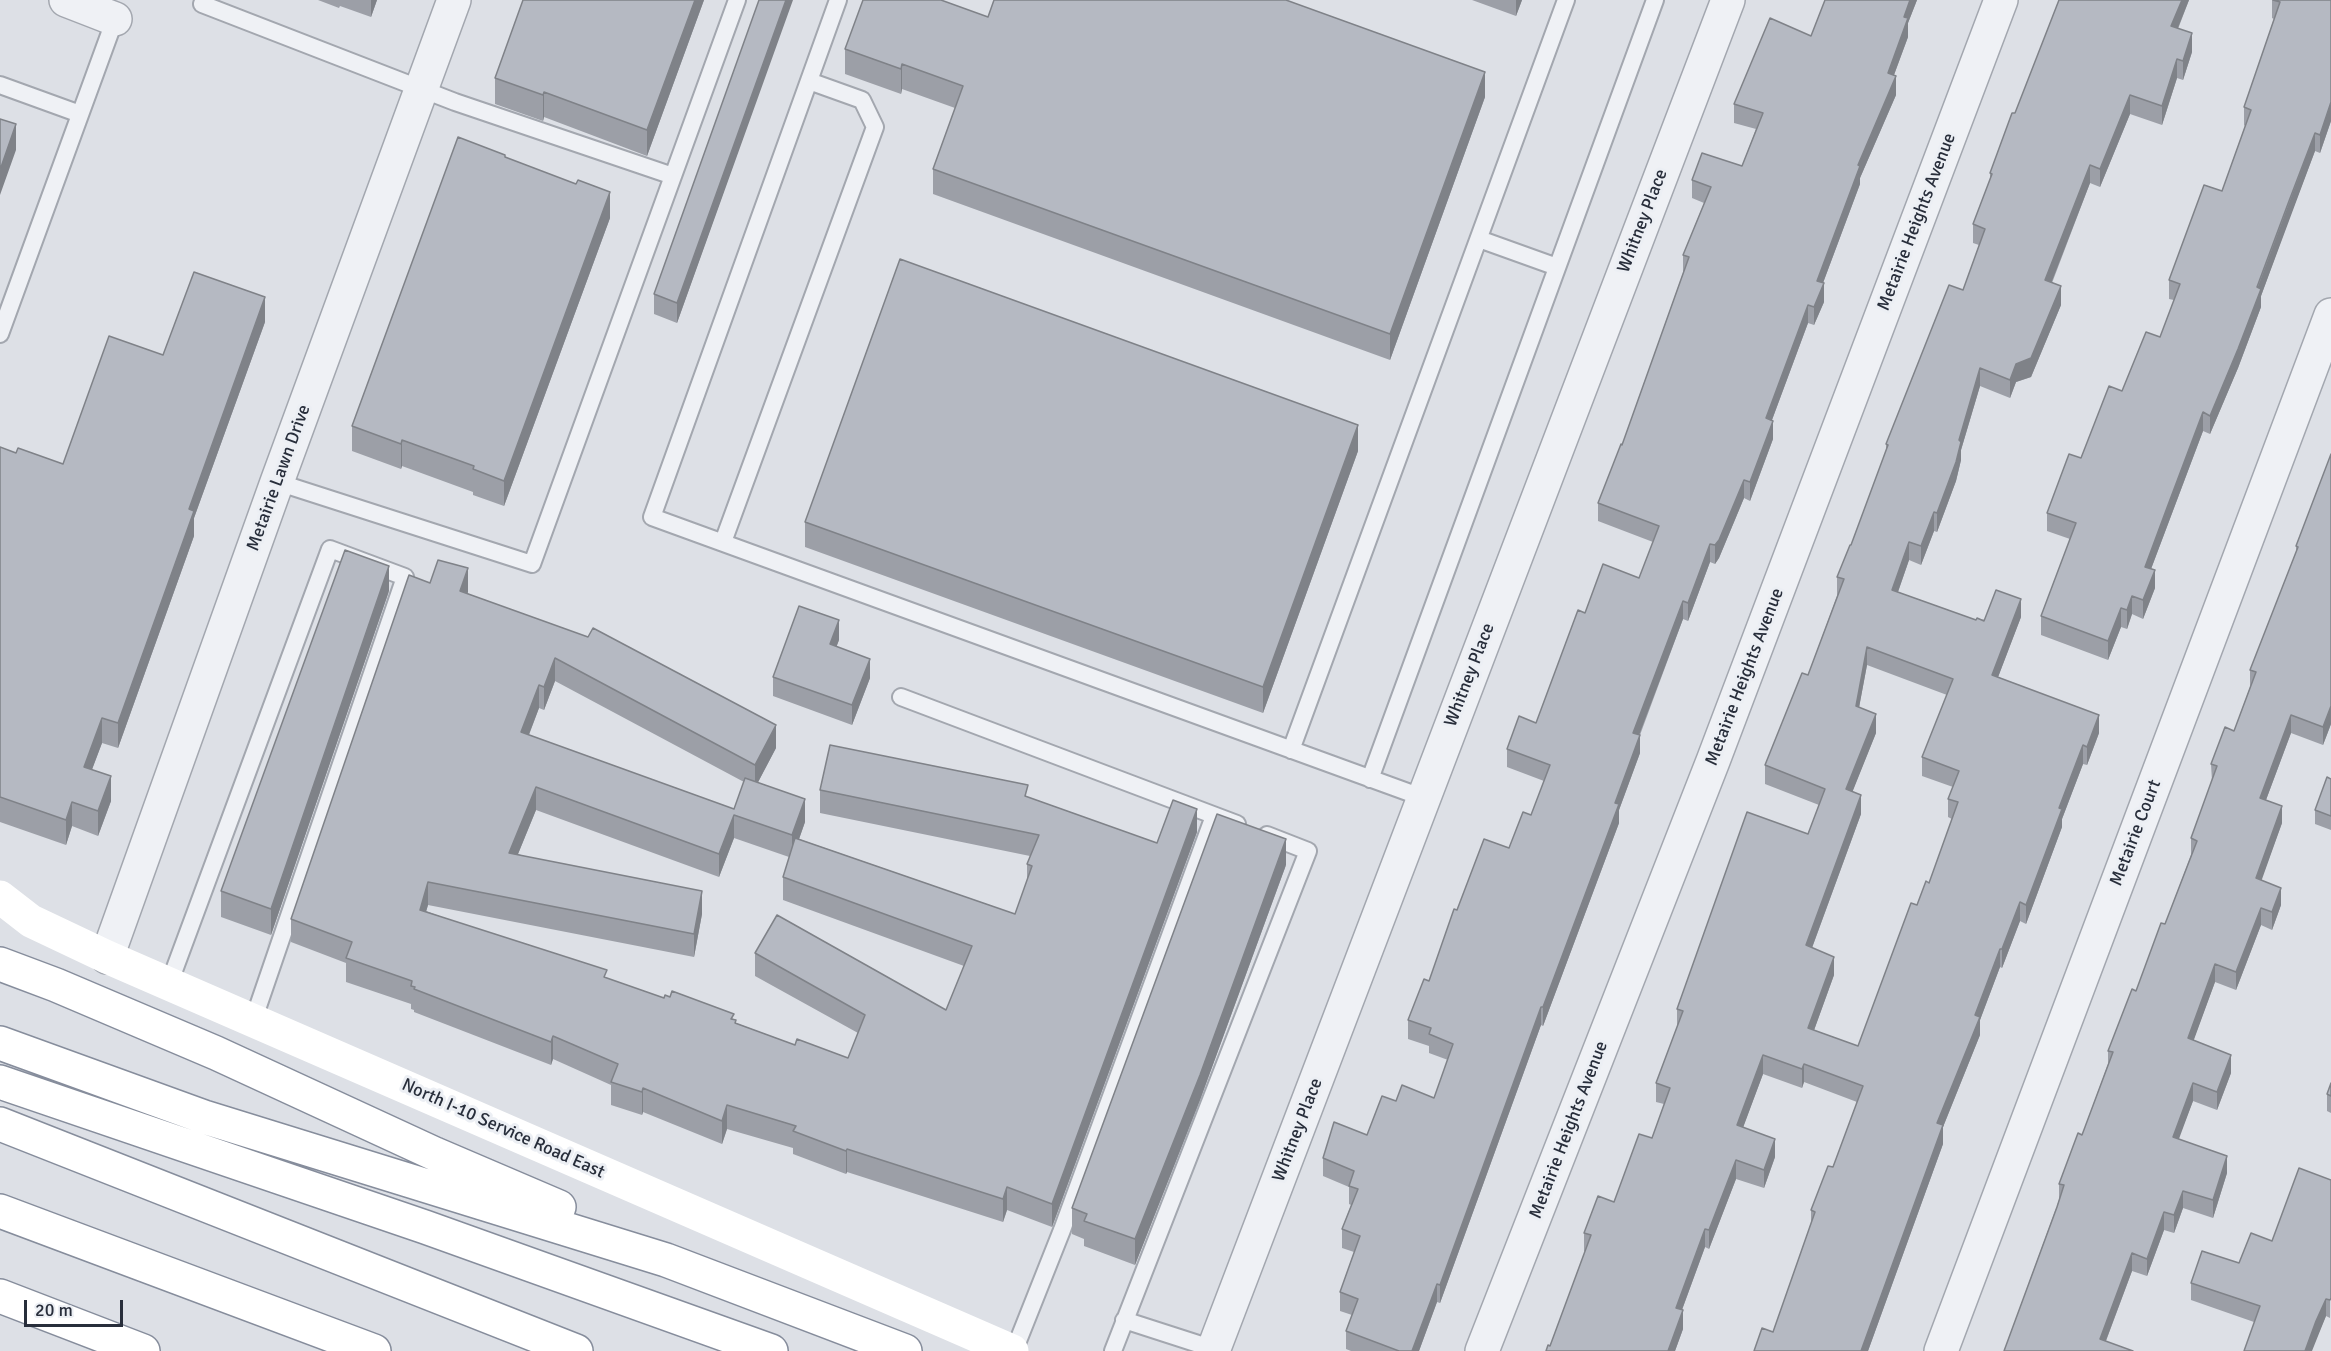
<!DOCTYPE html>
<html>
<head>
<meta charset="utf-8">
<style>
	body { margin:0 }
	#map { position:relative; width:2331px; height:1351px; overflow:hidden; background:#dde0e6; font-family:Signika,sans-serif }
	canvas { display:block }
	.scale { position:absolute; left:24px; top:1300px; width:99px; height:27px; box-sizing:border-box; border:3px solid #282e3b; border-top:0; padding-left:8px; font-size:18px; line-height:21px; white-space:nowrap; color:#282e3b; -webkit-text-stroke:4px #eceff4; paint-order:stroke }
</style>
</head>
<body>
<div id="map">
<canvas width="2331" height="1351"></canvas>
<div class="scale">20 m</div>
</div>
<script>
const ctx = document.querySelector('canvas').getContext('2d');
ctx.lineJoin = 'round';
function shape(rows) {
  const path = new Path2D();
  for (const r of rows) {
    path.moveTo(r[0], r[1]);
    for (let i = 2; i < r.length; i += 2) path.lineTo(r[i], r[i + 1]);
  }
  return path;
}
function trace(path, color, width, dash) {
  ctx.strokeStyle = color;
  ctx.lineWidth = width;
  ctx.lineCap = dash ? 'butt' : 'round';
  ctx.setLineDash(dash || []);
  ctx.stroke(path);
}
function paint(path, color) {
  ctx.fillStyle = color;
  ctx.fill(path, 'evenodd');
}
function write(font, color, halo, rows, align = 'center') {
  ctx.font = font + ' Signika,sans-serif';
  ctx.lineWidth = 6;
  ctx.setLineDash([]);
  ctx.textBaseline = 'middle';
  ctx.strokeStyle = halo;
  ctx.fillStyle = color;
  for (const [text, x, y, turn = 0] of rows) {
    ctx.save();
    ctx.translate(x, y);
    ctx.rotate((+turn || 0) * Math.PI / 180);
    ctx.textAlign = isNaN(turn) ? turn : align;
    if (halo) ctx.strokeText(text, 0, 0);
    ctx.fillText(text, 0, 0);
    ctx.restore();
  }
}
const lane = shape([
	[838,0,652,517,1424,798],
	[202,4,455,102,673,176],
	[0,85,80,114],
	[1479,239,1557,267],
	[0,334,115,19],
	[277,482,532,564,737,0],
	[723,542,875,127,862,100,809,81],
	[901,697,1237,824],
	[1291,750,1566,0],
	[1370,779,1655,0],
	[169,984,330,549,405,577,253,1021],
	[1124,1320,1214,1349],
	[1014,1351,1062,1230,1214,816],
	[1113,1351,1308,851,1267,835]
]);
const street = shape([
	[66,0,115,19],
	[107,957,277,482,454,0],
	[1213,1351,1728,0],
	[1482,1351,1713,761,2001,0],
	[1941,1351,2331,315]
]);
const highway = shape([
	[0,964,56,985,216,1053,435,1154,559,1207],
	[0,1043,204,1117,666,1260,905,1351],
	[0,1082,425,1227,771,1351],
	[0,1124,576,1351],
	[0,1211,374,1351],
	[0,1296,143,1351]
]);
trace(lane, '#a3a7af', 20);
trace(street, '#a3a7af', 36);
trace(highway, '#868d9c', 36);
trace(lane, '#eff1f5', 16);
trace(street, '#eff1f5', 33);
trace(shape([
	[0,897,31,921,107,957,1012,1351]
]), '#fff', 33);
trace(highway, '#fff', 33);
paint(shape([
	[318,0,377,0,371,17,340,6,339,8],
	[523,0,704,0,647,156,544,117,543,121,495,104,495,78],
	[1472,0,1522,0,1516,16],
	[1825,0,1917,0,1908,23,1908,37,1894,75,1896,95,1860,178,1860,184,1823,283,1824,302,1814,325,1808,323,1772,420,1773,439,1750,501,1744,498,1719,558,1715,564,1710,562,1688,621,1683,619,1640,735,1640,753,1619,810,1619,823,1543,1026,1541,1025,1440,1303,1437,1302,1419,1351,1351,1351,1346,1349,1346,1331,1352,1315,1340,1311,1340,1292,1354,1252,1342,1248,1342,1229,1351,1205,1349,1204,1349,1187,1323,1176,1323,1158,1367,1135,1396,1101,1434,1098,1448,1060,1429,1053,1429,1046,1408,1039,1408,1020,1429,981,1457,910,1509,848,1531,815,1544,781,1507,767,1507,749,1536,723,1585,613,1639,578,1653,542,1598,521,1598,503,1622,445,1683,273,1683,255,1704,203,1692,198,1692,180,1742,166,1756,129,1734,123,1734,104,1811,36],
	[2059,0,2189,0,2178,29,2192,52,2183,80,2177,78,2162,125,2130,114,2100,187,2090,183,2052,283,2061,305,2031,377,2016,382,2010,398,1980,386,1961,450,1961,460,1956,481,1937,532,1934,531,1921,565,1909,560,1898,592,1976,620,2021,617,1998,677,2099,733,2087,765,2083,764,2062,819,2062,827,2026,924,2020,921,2002,968,2000,967,1980,1020,1980,1035,1943,1127,1943,1144,1868,1351,1754,1351,1773,1332,1811,1223,1811,1210,1833,1167,1857,1102,1804,1082,1802,1088,1763,1074,1743,1127,1775,1157,1764,1188,1736,1179,1709,1249,1705,1247,1682,1310,1683,1329,1675,1351,1546,1351,1550,1346,1585,1252,1584,1251,1584,1233,1614,1202,1652,1138,1664,1104,1656,1102,1656,1083,1677,1027,1677,1009,1808,834,1819,805,1765,784,1765,765,1808,675,1837,596,1837,577,1851,545,1886,452,1886,444,1963,290,1979,245,1973,243,1973,224,1990,179,1990,173,2015,113],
	[1867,665,1947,695,1922,757,1922,776,1953,787,1948,799,1948,817,1952,819,1929,883,1917,905,1858,1046,1814,1030,1834,975,1812,948,1861,814,1852,792,1876,733,1859,707],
	[2272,0,2331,0,2331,121,2320,153,2315,151,2289,219,2261,296,2261,307,2238,368,2210,434,2203,431,2168,524,2151,569,2155,588,2143,619,2132,614,2127,629,2121,627,2108,660,2041,635,2041,616,2070,539,2047,531,2047,513,2122,391,2160,337,2174,300,2169,299,2169,280,2222,191,2245,126,2244,125,2244,107,2274,19,2272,18],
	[988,17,1485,97,1390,360,933,194,933,169,955,108,902,89,901,94,845,74,845,49],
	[775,47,677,323,654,314,654,294],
	[505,158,610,218,504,506,473,495,473,492,402,466,401,469,352,451,352,426],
	[265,322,194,518,194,536,118,748,102,743,92,769,111,801,98,836,72,826,66,845,0,822,0,447,16,453,63,464,163,355],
	[1358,451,1263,713,805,547,805,522],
	[2331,454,2331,724,2323,745,2291,733,2266,800,2282,823,2261,880,2281,905,2272,930,2261,925,2236,990,2215,982,2193,1041,2231,1073,2217,1110,2193,1101,2178,1139,2227,1173,2213,1218,2183,1208,2174,1233,2164,1230,2147,1276,2132,1271,2106,1341,2004,1351,2059,1200,2059,1184,2082,1135,2108,1064,2108,1051,2136,991,2165,924,2191,855,2191,838,2212,781,2211,764,2234,731,2250,687,2250,670,2296,552,2296,546],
	[430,583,468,592,467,593,776,748,758,782,805,822,799,839,1015,914,1027,881,1027,864,1030,856,820,813,820,790,1028,797,1157,843,1197,832,1052,1227,1007,1210,1003,1222,847,1172,846,1174,793,1154,793,1148,727,1129,722,1144,643,1112,642,1115,611,1105,611,1085,553,1059,551,1065,414,1012,414,1010,411,1009,411,1004,346,982,346,963,291,942,291,919],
	[555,681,744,782,734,809,529,735,539,708,544,710],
	[536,810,719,877,734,838,789,857,783,877,783,900,964,966,946,1010,755,953,755,976,858,1033,848,1058,795,1045,736,1023,734,1019,664,998,607,978,426,911,428,905,694,957,702,914,518,854],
	[389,591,271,935,221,917,221,891],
	[839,640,836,647,870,678,852,725,773,696,773,677],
	[2331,779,2331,830,2315,824,2315,810],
	[1286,865,1200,1100,1135,1265,1084,1246,1084,1239,1072,1234,1072,1208],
	[2331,1083,2331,1113,2327,1111,2327,1094],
	[2331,1180,2330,1318,2326,1316,2316,1339,2254,1322,2191,1300,2191,1283,2239,1263,2272,1241]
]), '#9c9fa7');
paint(shape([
	[371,0,377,0,371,17],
	[695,0,704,0,647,156,647,130],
	[786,0,793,0,677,323,677,303],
	[1516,0,1522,0,1516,16],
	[1910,0,1917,0,1908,23,1908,37,1888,91,1888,73,1904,17],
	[2182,0,2189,0,2171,45,2171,26],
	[2192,33,2192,52,2183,80,2183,61],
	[2177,59,2177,78,2162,125,2162,106],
	[902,64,902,89,901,94,901,69],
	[1485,72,1485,97,1390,360,1390,334],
	[1896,76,1896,95,1860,178,1860,184,1817,299,1817,281,1858,165],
	[544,92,544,117,543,121,543,95],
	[2130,95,2130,114,2100,187,2100,169],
	[2331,102,2331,121,2320,153,2320,135],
	[16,124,16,150,0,195,0,170],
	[2315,133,2315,151,2261,296,2261,307,2238,368,2210,434,2210,416],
	[2090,165,2090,183,2045,299,2045,280],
	[610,192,610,218,504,506,504,481],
	[1824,283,1824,302,1814,325,1814,307],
	[2061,286,2061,305,2031,377,2016,382,2010,398,2010,380,2016,364],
	[265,297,265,322,194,518,194,536,118,748,118,723,189,509],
	[1808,305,1808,323,1766,436,1766,418],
	[1980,368,1980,386,1961,450,1961,460,1956,481,1937,532,1937,513],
	[2203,412,2203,431,2145,585,2145,567],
	[1773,421,1773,439,1750,501,1750,482],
	[1358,425,1358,451,1263,713,1263,687],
	[402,440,402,466,401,469,401,444],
	[1744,480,1744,498,1719,558,1715,564,1715,545],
	[1934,512,1934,531,1921,565,1921,546],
	[1909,542,1909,560,1892,609,1892,590],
	[1710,544,1710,562,1688,621,1688,603],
	[389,566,389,591,271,935,271,909],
	[468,568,468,592,460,614,460,591],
	[2155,570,2155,588,2143,619,2143,600],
	[2132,596,2132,614,2127,629,2127,610],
	[2021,599,2021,617,1992,693,1992,675],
	[1683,601,1683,619,1633,751,1633,733],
	[2121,608,2121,627,2108,660,2108,641],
	[839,620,839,640,830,664,830,644],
	[1867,647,1867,665,1856,724,1856,706],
	[555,658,555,681,544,710,544,687],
	[870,659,870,678,852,725,852,705],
	[539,685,539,708,521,755,521,732],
	[2331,706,2331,724,2323,745,2323,727],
	[1876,714,1876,733,1846,808,1846,789],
	[2099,715,2099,733,2087,765,2087,747],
	[2291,715,2291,733,2260,816,2260,798],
	[102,718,102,743,84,791,84,767],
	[776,725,776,748,755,788,755,765],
	[1640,735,1640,753,1619,810,1619,823,1543,1026,1543,1007,1615,803],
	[2083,745,2083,764,2062,819,2062,827,2026,924,2026,905,2059,808],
	[111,776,111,801,98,836,98,811],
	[536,787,536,810,509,876,509,853],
	[1861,795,1861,814,1806,964,1806,945],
	[805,799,805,822,792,859,792,835],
	[72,802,72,826,66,845,66,820],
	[2282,806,2282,823,2256,896,2256,878],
	[1197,809,1197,832,1052,1227,1052,1204],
	[734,815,734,838,719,877,719,854],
	[1286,839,1286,865,1200,1100,1135,1265,1135,1239],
	[428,882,428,905,420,933,420,910],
	[2281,888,2281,905,2272,930,2272,912],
	[702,891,702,914,694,957,694,934],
	[2020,902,2020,921,2002,968,2002,949],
	[2261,908,2261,925,2236,990,2236,972],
	[2000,949,2000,967,1980,1020,1980,1035,1943,1127,1943,1144,1868,1351,1861,1351,1937,1123,1975,1015],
	[1834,957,1834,975,1808,1047,1808,1028],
	[2215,964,2215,982,2188,1056,2188,1038],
	[1541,1007,1541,1025,1440,1303,1440,1285],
	[553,1036,553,1059,551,1065,551,1042],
	[1763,1055,1763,1074,1737,1144,1737,1125],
	[2231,1055,2231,1073,2217,1110,2217,1092],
	[1804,1064,1804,1082,1802,1088,1802,1069],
	[2193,1083,2193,1101,2173,1155,2173,1137],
	[643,1088,643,1112,642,1115,642,1092],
	[727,1105,727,1129,722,1144,722,1121],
	[1775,1139,1775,1157,1764,1188,1764,1170],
	[847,1149,847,1172,846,1174,846,1151],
	[2227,1156,2227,1173,2213,1218,2213,1200],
	[1736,1160,1736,1179,1709,1249,1709,1230],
	[1007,1187,1007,1210,1003,1222,1003,1199],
	[2183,1191,2183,1208,2174,1233,2174,1215],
	[2164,1212,2164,1230,2147,1276,2147,1259],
	[1705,1229,1705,1247,1676,1326,1676,1308],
	[2132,1253,2132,1271,2102,1351,2100,1339],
	[1437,1284,1437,1302,1419,1351,1412,1351],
	[2326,1299,2326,1316,2312,1351,2305,1351,2316,1321],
	[1683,1310,1683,1329,1675,1351,1668,1351]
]), '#7f8288');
const building = shape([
	[523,0,695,0,647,130,544,92,543,95,495,78,523,0],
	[759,0,786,0,677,303,654,294,759,0],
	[863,0,941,0,988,17,994,0,1286,0,1485,72,1390,334,933,169,963,86,902,64,901,69,845,49,863,0],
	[1825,0,1910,0,1904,17,1908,18,1888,73,1896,76,1858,165,1860,166,1817,281,1824,283,1814,307,1808,305,1766,418,1773,421,1750,482,1744,480,1719,540,1715,545,1710,544,1688,603,1683,601,1633,733,1640,735,1615,803,1619,804,1543,1007,1541,1007,1440,1285,1437,1284,1412,1351,1399,1351,1346,1331,1358,1299,1340,1292,1360,1236,1342,1229,1358,1189,1349,1186,1354,1171,1323,1158,1334,1122,1367,1135,1382,1096,1396,1101,1402,1085,1434,1098,1453,1044,1429,1034,1431,1028,1408,1020,1424,979,1429,981,1454,909,1457,910,1484,839,1509,848,1523,812,1531,815,1550,765,1507,749,1519,716,1536,723,1578,610,1585,613,1603,564,1639,578,1659,526,1598,503,1621,444,1622,445,1689,257,1683,255,1711,187,1692,180,1702,153,1742,166,1763,113,1734,104,1770,18,1811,36,1825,0],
	[2059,0,2182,0,2171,26,2192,33,2183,61,2177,59,2162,106,2130,95,2100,169,2090,165,2045,280,2061,286,2031,358,2016,364,2010,380,1980,368,1959,440,1961,442,1956,462,1937,513,1934,512,1921,546,1909,542,1892,590,1976,620,1977,618,1984,621,1996,590,2021,599,1992,675,2099,715,2087,747,2083,745,2059,808,2062,809,2026,905,2020,902,2002,949,2000,949,1975,1015,1980,1017,1937,1123,1943,1125,1861,1351,1754,1351,1762,1328,1773,1332,1815,1212,1811,1210,1828,1166,1833,1167,1863,1086,1804,1064,1802,1069,1763,1055,1737,1125,1775,1139,1764,1170,1736,1160,1709,1230,1705,1229,1676,1308,1683,1310,1668,1351,1546,1351,1548,1345,1550,1346,1591,1235,1584,1233,1598,1196,1614,1202,1639,1134,1652,1138,1670,1088,1656,1083,1683,1011,1677,1009,1747,812,1808,834,1825,789,1765,765,1802,673,1808,675,1844,579,1837,577,1850,545,1851,545,1888,445,1886,444,1949,285,1963,290,1985,229,1973,224,1992,174,1990,173,2012,113,2015,113,2059,0],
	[1867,647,1953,679,1922,757,1959,771,1948,799,1958,802,1929,883,1926,881,1917,905,1911,903,1858,1046,1808,1028,1834,957,1806,945,1861,795,1846,789,1876,714,1856,706,1867,647],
	[2273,0,2331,0,2331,102,2320,135,2315,133,2289,201,2257,287,2261,289,2238,349,2210,416,2203,412,2168,505,2145,567,2155,570,2143,600,2132,596,2127,610,2121,608,2108,641,2041,616,2076,523,2047,513,2069,454,2081,458,2109,386,2122,391,2146,332,2160,337,2180,284,2169,280,2204,185,2222,191,2251,110,2244,107,2280,2,2273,0],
	[0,119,16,124,0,170,0,119],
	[458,137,505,155,505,157,576,184,578,180,610,192,504,481,473,469,474,466,402,440,401,444,352,426,458,137],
	[900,259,1358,425,1263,687,805,522,900,259],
	[194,272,265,297,189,509,194,511,118,723,102,718,84,767,111,776,98,811,72,802,66,820,0,797,0,447,16,453,18,448,63,464,109,336,163,355,194,272],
	[2331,454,2331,706,2323,727,2291,715,2260,798,2282,806,2256,878,2281,888,2272,912,2261,908,2236,972,2215,964,2188,1038,2231,1055,2217,1092,2193,1083,2173,1137,2227,1156,2213,1200,2183,1191,2174,1215,2164,1212,2147,1259,2132,1253,2100,1339,2133,1351,2004,1351,2057,1207,2064,1185,2059,1184,2078,1133,2082,1135,2113,1052,2108,1051,2132,989,2136,991,2161,923,2165,924,2197,841,2191,838,2217,766,2211,764,2225,727,2234,731,2256,672,2250,670,2298,547,2296,546,2331,454],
	[345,550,389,566,271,909,221,891,345,550],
	[438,560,468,568,460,591,588,637,593,628,776,725,755,765,555,658,544,687,539,685,521,732,734,809,745,778,805,799,792,835,734,815,719,854,536,787,509,853,702,891,694,934,428,882,420,910,607,970,604,977,664,998,665,995,670,997,672,991,734,1014,731,1019,736,1020,735,1023,795,1045,797,1039,848,1058,865,1015,755,953,777,915,946,1010,972,946,783,877,795,838,1015,914,1032,866,1027,864,1039,835,820,790,830,745,1028,785,1025,796,1157,843,1173,800,1197,809,1052,1204,1007,1187,1003,1199,847,1149,846,1151,793,1131,796,1126,727,1105,722,1121,643,1088,642,1092,611,1082,618,1064,553,1036,551,1042,414,989,415,987,411,986,412,981,346,958,352,942,291,919,409,575,430,583,438,560],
	[799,606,839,620,830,644,870,659,852,705,773,677,799,606],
	[2327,777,2331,779,2331,816,2315,810,2327,777],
	[1217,814,1286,839,1200,1075,1135,1239,1084,1221,1087,1214,1072,1208,1217,814],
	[2331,1083,2331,1096,2327,1094,2331,1083],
	[2299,1168,2331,1180,2331,1298,2330,1300,2326,1299,2316,1321,2305,1351,2244,1351,2260,1306,2191,1283,2202,1251,2239,1263,2251,1233,2272,1241,2299,1168]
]);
paint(building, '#b5b9c2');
trace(building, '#7f8288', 1.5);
write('18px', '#282e3b', '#eceff4', [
	["Whitney Place",1643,221,-69],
	["Metairie Heights Avenue",1917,222,-69],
	["Metairie Lawn Drive",279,478,-70],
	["Whitney Place",1470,675,-69],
	["Metairie Heights Avenue",1745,677,-69],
	["Metairie Court",2136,833,-69],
	["North I-10 Service Road East",503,1129,24],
	["Whitney Place",1298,1130,-69],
	["Metairie Heights Avenue",1569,1130,-69]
]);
</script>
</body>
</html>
